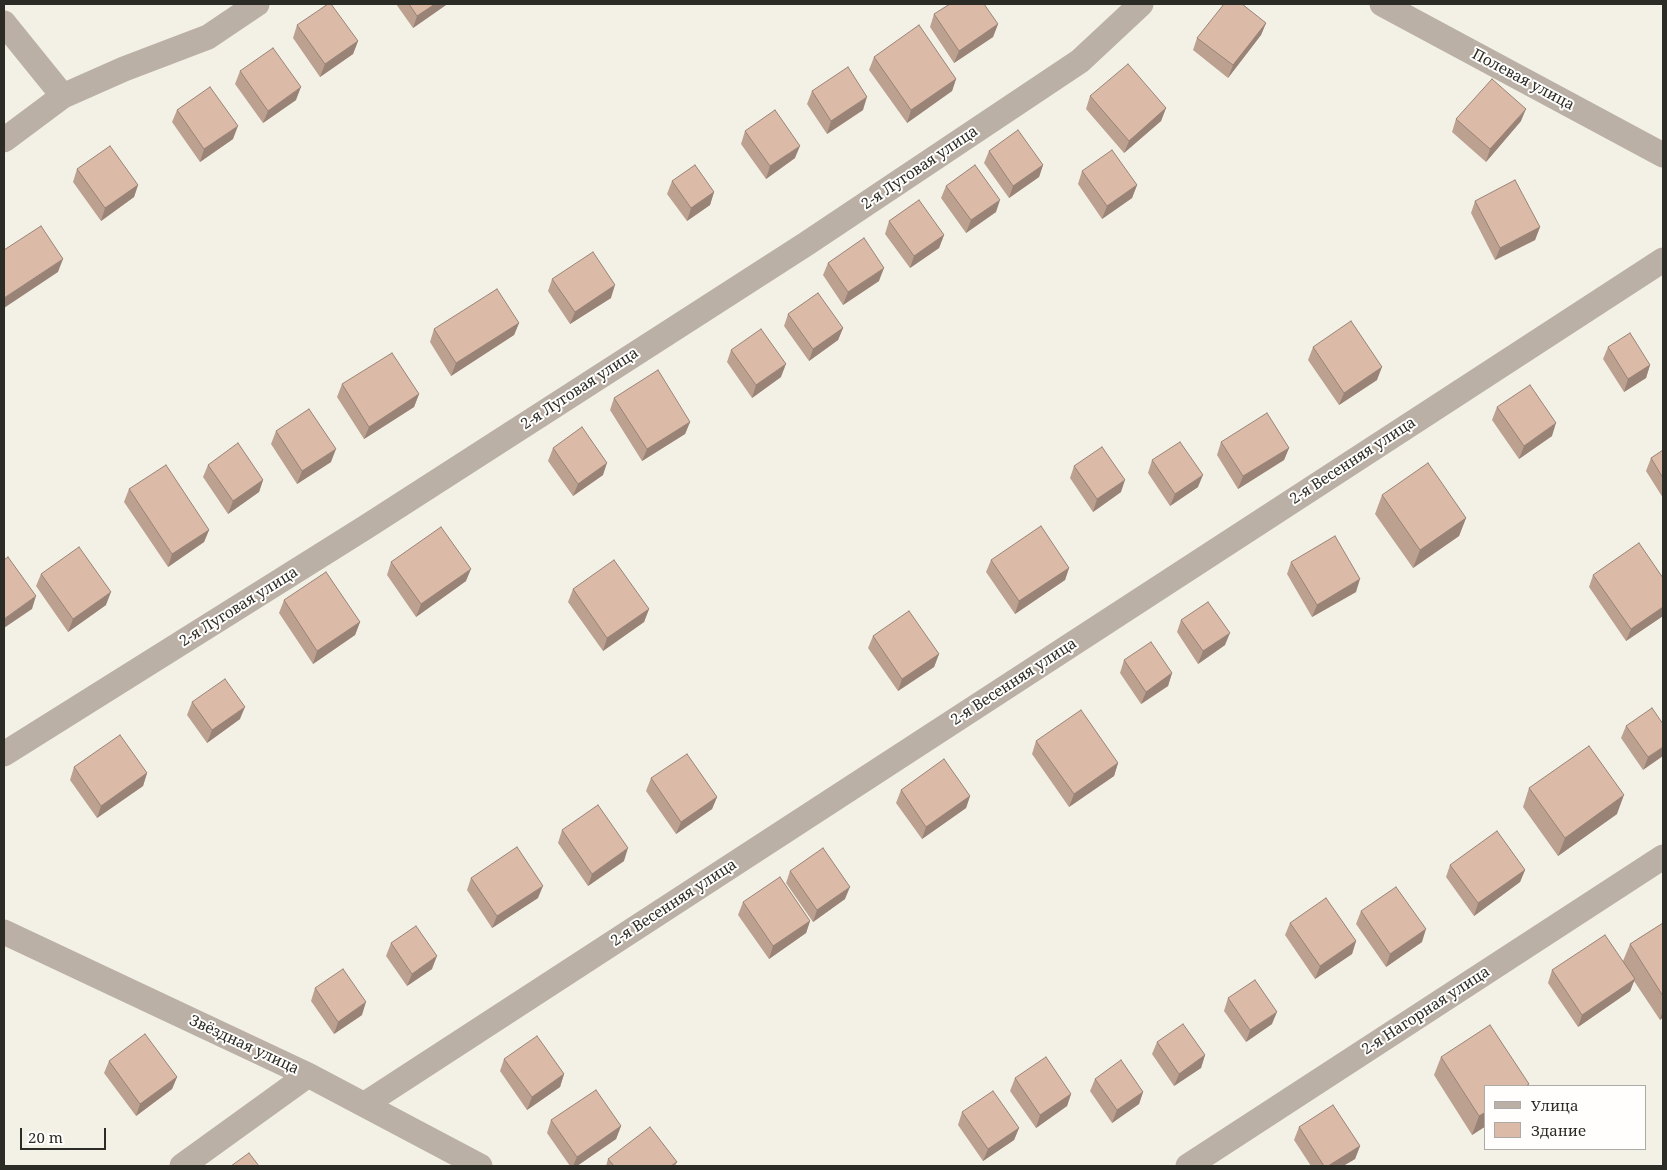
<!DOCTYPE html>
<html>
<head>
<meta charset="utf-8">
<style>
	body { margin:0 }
	#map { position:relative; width:1667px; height:1170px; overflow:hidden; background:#f3f1e6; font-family:"Noto Serif",serif }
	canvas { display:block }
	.frame { position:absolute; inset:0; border:5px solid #2c2c27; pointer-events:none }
	.legend { position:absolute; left:1484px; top:1085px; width:162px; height:65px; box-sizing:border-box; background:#fffefc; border:1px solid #abaaa7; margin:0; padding:6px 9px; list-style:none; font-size:15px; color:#2c2c27 }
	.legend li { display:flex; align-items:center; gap:10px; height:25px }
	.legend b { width:25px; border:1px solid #abaaa7 }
	.scale { position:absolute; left:20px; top:1128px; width:86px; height:22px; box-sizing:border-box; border:2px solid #2c2c27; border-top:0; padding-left:6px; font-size:15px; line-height:18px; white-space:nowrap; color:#2c2c27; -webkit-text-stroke:4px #fffefc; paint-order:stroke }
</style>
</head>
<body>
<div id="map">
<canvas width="1667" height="1170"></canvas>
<div class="frame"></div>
<ul class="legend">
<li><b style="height:6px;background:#bbb0a5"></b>Улица</li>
<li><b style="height:14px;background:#dbbba8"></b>Здание</li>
</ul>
<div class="scale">20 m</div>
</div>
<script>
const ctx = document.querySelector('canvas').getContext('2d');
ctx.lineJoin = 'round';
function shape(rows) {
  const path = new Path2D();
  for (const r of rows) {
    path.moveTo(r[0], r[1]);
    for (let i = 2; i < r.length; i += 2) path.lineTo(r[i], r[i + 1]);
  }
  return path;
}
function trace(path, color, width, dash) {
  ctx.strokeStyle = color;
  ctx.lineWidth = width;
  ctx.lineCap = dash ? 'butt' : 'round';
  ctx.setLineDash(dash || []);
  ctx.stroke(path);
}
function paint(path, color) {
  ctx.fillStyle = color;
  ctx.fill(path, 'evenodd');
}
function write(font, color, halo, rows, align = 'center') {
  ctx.font = font + ' "Noto Serif",serif';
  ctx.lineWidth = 4;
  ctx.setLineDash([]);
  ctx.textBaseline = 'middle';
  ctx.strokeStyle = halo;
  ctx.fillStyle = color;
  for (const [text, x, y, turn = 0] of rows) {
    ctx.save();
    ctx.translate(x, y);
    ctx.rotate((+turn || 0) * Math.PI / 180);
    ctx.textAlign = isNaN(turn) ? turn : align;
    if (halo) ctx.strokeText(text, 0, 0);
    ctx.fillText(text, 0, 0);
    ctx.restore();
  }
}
trace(shape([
	[1382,4,1663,155],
	[4,23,63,96],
	[4,140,63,96,124,69,208,37,257,4],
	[4,754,366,527,806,244,1080,61,1141,4],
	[4,932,308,1075,480,1166],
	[365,1104,1663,260],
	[182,1166,308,1075],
	[1188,1166,1663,857]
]), '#bbb0a5', 25);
paint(shape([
	[396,4,447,4,446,5,413,28],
	[934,14,998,24,993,37,954,63,930,27],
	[1266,23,1261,35,1228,78,1193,50,1197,38],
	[297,25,358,41,353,54,320,77,293,38],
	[874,57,956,79,952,91,907,123,869,70],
	[240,71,296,100,263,123,235,84],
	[812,91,863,110,827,134,807,104],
	[1090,96,1166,108,1161,121,1124,153,1086,109],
	[177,110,233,139,200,162,172,122],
	[1456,119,1521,121,1486,162,1452,132],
	[745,131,795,158,766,179,741,144],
	[989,151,1043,165,1039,177,1009,198,984,163],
	[77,169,138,185,134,197,101,221,73,182],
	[1082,171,1137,185,1132,198,1102,219,1078,184],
	[672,181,714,192,710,205,687,221,667,194],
	[946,186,996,212,966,233,941,198],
	[1475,201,1540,227,1535,240,1495,260,1471,213],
	[889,221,944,235,939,248,910,268,885,234],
	[828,263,879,281,843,305,823,275],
	[552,279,611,298,570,324,548,291],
	[788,314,843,328,838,340,809,361,784,326],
	[519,323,514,335,451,376,430,342,434,329],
	[1313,347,1377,380,1339,405,1308,360],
	[1608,347,1650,365,1646,378,1624,392,1603,359],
	[731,350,781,377,752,398,727,362],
	[342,384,419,394,414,407,364,439,337,397],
	[614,398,690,422,685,434,642,461,610,410],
	[1497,407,1552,436,1519,459,1492,420],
	[276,431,331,462,297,484,271,444],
	[1221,442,1289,448,1284,460,1238,489,1217,455],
	[553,448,603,475,573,496,548,461],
	[1663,450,1663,498,1646,471,1651,458],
	[1152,460,1198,487,1170,506,1148,473],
	[208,465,263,480,259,492,228,514,203,477],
	[1074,466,1121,492,1093,512,1070,478],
	[129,489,209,530,204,542,168,567,124,502],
	[1382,495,1466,518,1459,536,1413,568,1375,514],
	[991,560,1069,568,1065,580,1015,614,986,572],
	[391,562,466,581,416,617,387,575],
	[1291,562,1356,592,1312,617,1287,574],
	[41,574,106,605,68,632,36,586],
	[1593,575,1663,578,1663,616,1626,641,1589,587],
	[573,589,649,609,644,622,603,651,568,602],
	[284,600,360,622,355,635,313,664,279,613],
	[1181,620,1225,645,1198,664,1177,632],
	[873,636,939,654,934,667,898,691,868,648],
	[1124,660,1172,673,1168,686,1141,704,1120,673],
	[192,702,240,719,207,743,187,715],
	[1663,724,1643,770,1621,738,1626,726],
	[1036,741,1118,763,1114,776,1069,807,1032,754],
	[74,767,147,773,143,786,97,818,70,780],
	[651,778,717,797,712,809,676,834,646,791],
	[1529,788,1617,814,1558,856,1523,807],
	[901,790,970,796,966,808,922,839,896,803],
	[562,830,624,861,588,886,558,843],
	[1450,865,1525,870,1520,882,1474,916,1446,877],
	[790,871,845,899,813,922,786,883],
	[471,878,538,898,492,928,467,890],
	[743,902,810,921,806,933,769,959,738,915],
	[1361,911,1422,942,1386,967,1356,924],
	[1290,923,1356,941,1352,954,1315,979,1285,935],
	[1663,923,1663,1017,1660,1020,1634,981,1630,991,1578,1027,1548,983,1552,970,1623,961,1630,944],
	[391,943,432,969,407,986,386,956],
	[315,988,362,1015,334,1034,311,1001],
	[1228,998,1272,1024,1246,1042,1224,1011],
	[1157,1042,1205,1055,1201,1068,1174,1086,1152,1054],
	[1441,1057,1529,1084,1528,1086,1486,1086,1486,1126,1472,1135,1434,1075],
	[504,1059,564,1074,560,1087,527,1110,500,1071],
	[109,1061,177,1077,172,1089,136,1116,104,1073],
	[1015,1078,1071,1094,1067,1106,1036,1128,1010,1091],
	[1095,1079,1143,1092,1139,1104,1112,1123,1090,1091],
	[962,1112,1019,1128,1014,1140,983,1161,958,1125],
	[551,1120,621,1126,616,1139,577,1166,570,1166,547,1133],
	[1299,1127,1360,1146,1355,1159,1343,1166,1311,1166,1294,1140],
	[608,1159,677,1162,675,1166,606,1166]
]), '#bca190');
paint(shape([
	[435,4,447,4,446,5,413,28,417,16],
	[1266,23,1261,35,1228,78,1233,65],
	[998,24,993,37,954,63,959,51],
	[358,41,353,54,320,77,325,64],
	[956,79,952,91,907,123,911,110],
	[301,87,296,100,263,123,268,111],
	[867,97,863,110,827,134,831,121],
	[1166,108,1161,121,1124,153,1129,141],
	[1526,109,1521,121,1486,162,1490,149],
	[238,126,233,139,200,162,204,149],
	[800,146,795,158,766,179,770,166],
	[1043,165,1039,177,1009,198,1013,186],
	[138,185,134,197,101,221,105,208],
	[1137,185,1132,198,1102,219,1107,206],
	[714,192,710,205,687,221,691,208],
	[1000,200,996,212,966,233,971,220],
	[1540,227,1535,240,1495,260,1500,248],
	[944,235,939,248,910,268,914,256],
	[63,259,58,272,4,308,4,298],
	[884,268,879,281,843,305,848,292],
	[615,285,611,298,570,324,575,312],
	[519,323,514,335,451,376,456,363],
	[843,328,838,340,809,361,813,349],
	[786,364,781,377,752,398,756,385],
	[1650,365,1646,378,1624,392,1628,379],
	[1382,367,1377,380,1339,405,1344,393],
	[419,394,414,407,364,439,369,427],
	[690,422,685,434,642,461,647,449],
	[1556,423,1552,436,1519,459,1524,446],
	[1289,448,1284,460,1238,489,1243,476],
	[336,449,331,462,297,484,302,471],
	[607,463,603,475,573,496,578,484],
	[1203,475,1198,487,1170,506,1175,494],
	[263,480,259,492,228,514,233,501],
	[1125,480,1121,492,1093,512,1097,499],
	[1466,518,1459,536,1413,568,1420,550],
	[209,530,204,542,168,567,172,554],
	[1069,568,1065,580,1015,614,1019,601],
	[471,569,466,581,416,617,421,604],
	[1360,579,1356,592,1312,617,1317,605],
	[111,592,106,605,68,632,73,619],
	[36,596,32,609,4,628,4,619],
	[1663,607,1663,616,1626,641,1631,629],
	[649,609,644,622,603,651,607,638],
	[360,622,355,635,313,664,317,651],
	[1230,633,1225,645,1198,664,1203,651],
	[939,654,934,667,898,691,902,679],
	[1172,673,1168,686,1141,704,1146,692],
	[245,707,240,719,207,743,212,730],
	[1663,747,1663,756,1643,770,1648,757],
	[1118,763,1114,776,1069,807,1074,794],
	[147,773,143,786,97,818,101,806],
	[1624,795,1617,814,1558,856,1565,838],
	[970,796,966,808,922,839,926,827],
	[717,797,712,809,676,834,681,822],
	[628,848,624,861,588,886,592,874],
	[1525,870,1520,882,1474,916,1478,903],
	[543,886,538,898,492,928,497,916],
	[850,887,845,899,813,922,817,910],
	[810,921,806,933,769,959,773,946],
	[1426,929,1422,942,1386,967,1390,954],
	[1356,941,1352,954,1315,979,1320,966],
	[437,956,432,969,407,986,412,974],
	[1635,979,1630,991,1578,1027,1582,1015],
	[366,1002,362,1015,334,1034,338,1022],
	[1663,1010,1663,1017,1660,1020],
	[1277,1012,1272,1024,1246,1042,1250,1030],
	[1205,1055,1201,1068,1174,1086,1179,1074],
	[564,1074,560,1087,527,1110,532,1097],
	[177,1077,172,1089,136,1116,140,1104],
	[1143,1092,1139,1104,1112,1123,1117,1110],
	[1071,1094,1067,1106,1036,1128,1040,1115],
	[1486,1112,1486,1126,1472,1135,1479,1116],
	[621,1126,616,1139,577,1166,573,1166,577,1157],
	[1019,1128,1014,1140,983,1161,988,1149],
	[1360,1146,1355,1159,1343,1166,1328,1166]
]), '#998376');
const building = shape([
	[328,4,331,4,358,41,325,64,297,25,328,4],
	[409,4,435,4,417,16,409,4],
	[950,4,984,4,998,24,959,51,934,14,950,4],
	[1224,4,1242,4,1266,23,1233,65,1197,38,1224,4],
	[919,25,956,79,911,110,874,57,919,25],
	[273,48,301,87,268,111,240,71,273,48],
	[1128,64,1166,108,1129,141,1090,96,1128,64],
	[848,67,867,97,831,121,812,91,848,67],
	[1492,79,1526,109,1490,149,1456,119,1492,79],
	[210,87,238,126,204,149,177,110,210,87],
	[775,110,800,146,770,166,745,131,775,110],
	[1018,130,1043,165,1013,186,989,151,1018,130],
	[110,146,138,185,105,208,77,169,110,146],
	[1112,150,1137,185,1107,206,1082,171,1112,150],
	[695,165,714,192,691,208,672,181,695,165],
	[975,165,1000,200,971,220,946,186,975,165],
	[1515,180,1540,227,1500,248,1475,201,1515,180],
	[919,200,944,235,914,256,889,221,919,200],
	[41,226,63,259,4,298,4,250,41,226],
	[864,238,884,268,848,292,828,263,864,238],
	[593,252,615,285,575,312,552,279,593,252],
	[497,289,519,323,456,363,434,329,497,289],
	[818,293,843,328,813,349,788,314,818,293],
	[1351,321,1382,367,1344,393,1313,347,1351,321],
	[761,329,786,364,756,385,731,350,761,329],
	[1630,333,1650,365,1628,379,1608,347,1630,333],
	[392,353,419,394,369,427,342,384,392,353],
	[658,370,690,422,647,449,614,398,658,370],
	[1530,385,1556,423,1524,446,1497,407,1530,385],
	[309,409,336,449,302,471,276,431,309,409],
	[1267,413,1289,448,1243,476,1221,442,1267,413],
	[582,427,607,463,578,484,553,448,582,427],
	[1180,442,1203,475,1175,494,1152,460,1180,442],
	[238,443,263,480,233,501,208,465,238,443],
	[1102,447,1125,480,1097,499,1074,466,1102,447],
	[1663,450,1663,478,1651,458,1663,450],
	[1428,463,1466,518,1420,550,1382,495,1428,463],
	[166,465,209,530,172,554,129,489,166,465],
	[1041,526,1069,568,1019,601,991,560,1041,526],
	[441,527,471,569,421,604,391,562,441,527],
	[1335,536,1360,579,1317,605,1291,562,1335,536],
	[1639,543,1663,578,1663,607,1631,629,1593,575,1639,543],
	[79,547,111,592,73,619,41,574,79,547],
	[8,557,36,596,4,619,4,560,8,557],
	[614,560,649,609,607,638,573,589,614,560],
	[326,572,360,622,317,651,284,600,326,572],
	[1208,602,1230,633,1203,651,1181,620,1208,602],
	[909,611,939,654,902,679,873,636,909,611],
	[1151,642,1172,673,1146,692,1124,660,1151,642],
	[225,679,245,707,212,730,192,702,225,679],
	[1652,708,1663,724,1663,747,1648,757,1626,726,1652,708],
	[1081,710,1118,763,1074,794,1036,741,1081,710],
	[120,735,147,773,101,806,74,767,120,735],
	[1589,746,1624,795,1565,838,1529,788,1589,746],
	[687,754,717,797,681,822,651,778,687,754],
	[944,759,970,796,926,827,901,790,944,759],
	[598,805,628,848,592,874,562,830,598,805],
	[1497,831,1525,870,1478,903,1450,865,1497,831],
	[517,847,543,886,497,916,471,878,517,847],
	[823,848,850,887,817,910,790,871,823,848],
	[780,877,810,921,773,946,743,902,780,877],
	[1396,887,1426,929,1390,954,1361,911,1396,887],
	[1326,898,1356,941,1320,966,1290,923,1326,898],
	[1663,923,1663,996,1630,944,1663,923],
	[416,926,437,956,412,974,391,943,416,926],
	[1605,935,1635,979,1582,1015,1552,970,1605,935],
	[343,969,366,1002,338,1022,315,988,343,969],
	[1255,980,1277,1012,1250,1030,1228,998,1255,980],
	[1183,1024,1205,1055,1179,1074,1157,1042,1183,1024],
	[1490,1025,1529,1084,1526,1086,1486,1086,1486,1112,1479,1116,1441,1057,1490,1025],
	[145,1034,177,1077,140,1104,109,1061,145,1034],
	[537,1036,564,1074,532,1097,504,1059,537,1036],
	[1046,1057,1071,1094,1040,1115,1015,1078,1046,1057],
	[1121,1060,1143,1092,1117,1110,1095,1079,1121,1060],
	[596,1090,621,1126,577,1157,551,1120,596,1090],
	[993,1091,1019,1128,988,1149,962,1112,993,1091],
	[1333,1105,1360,1146,1328,1166,1324,1166,1299,1127,1333,1105],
	[650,1127,677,1162,671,1166,614,1166,608,1159,650,1127],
	[249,1153,259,1166,231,1166,249,1153]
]);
paint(building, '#dbbba8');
trace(building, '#998376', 1);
write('15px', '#2c2c27', '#fffefc', [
	["Полевая улица",1523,80,28],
	["2-я Луговая улица",920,168,-34],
	["2-я Луговая улица",580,389,-33],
	["2-я Весенняя улица",1353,461,-33],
	["2-я Луговая улица",239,607,-32],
	["2-я Весенняя улица",1014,682,-33],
	["2-я Весенняя улица",674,903,-33],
	["2-я Нагорная улица",1426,1011,-33],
	["Звёздная улица",244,1045,25]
]);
</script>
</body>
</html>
